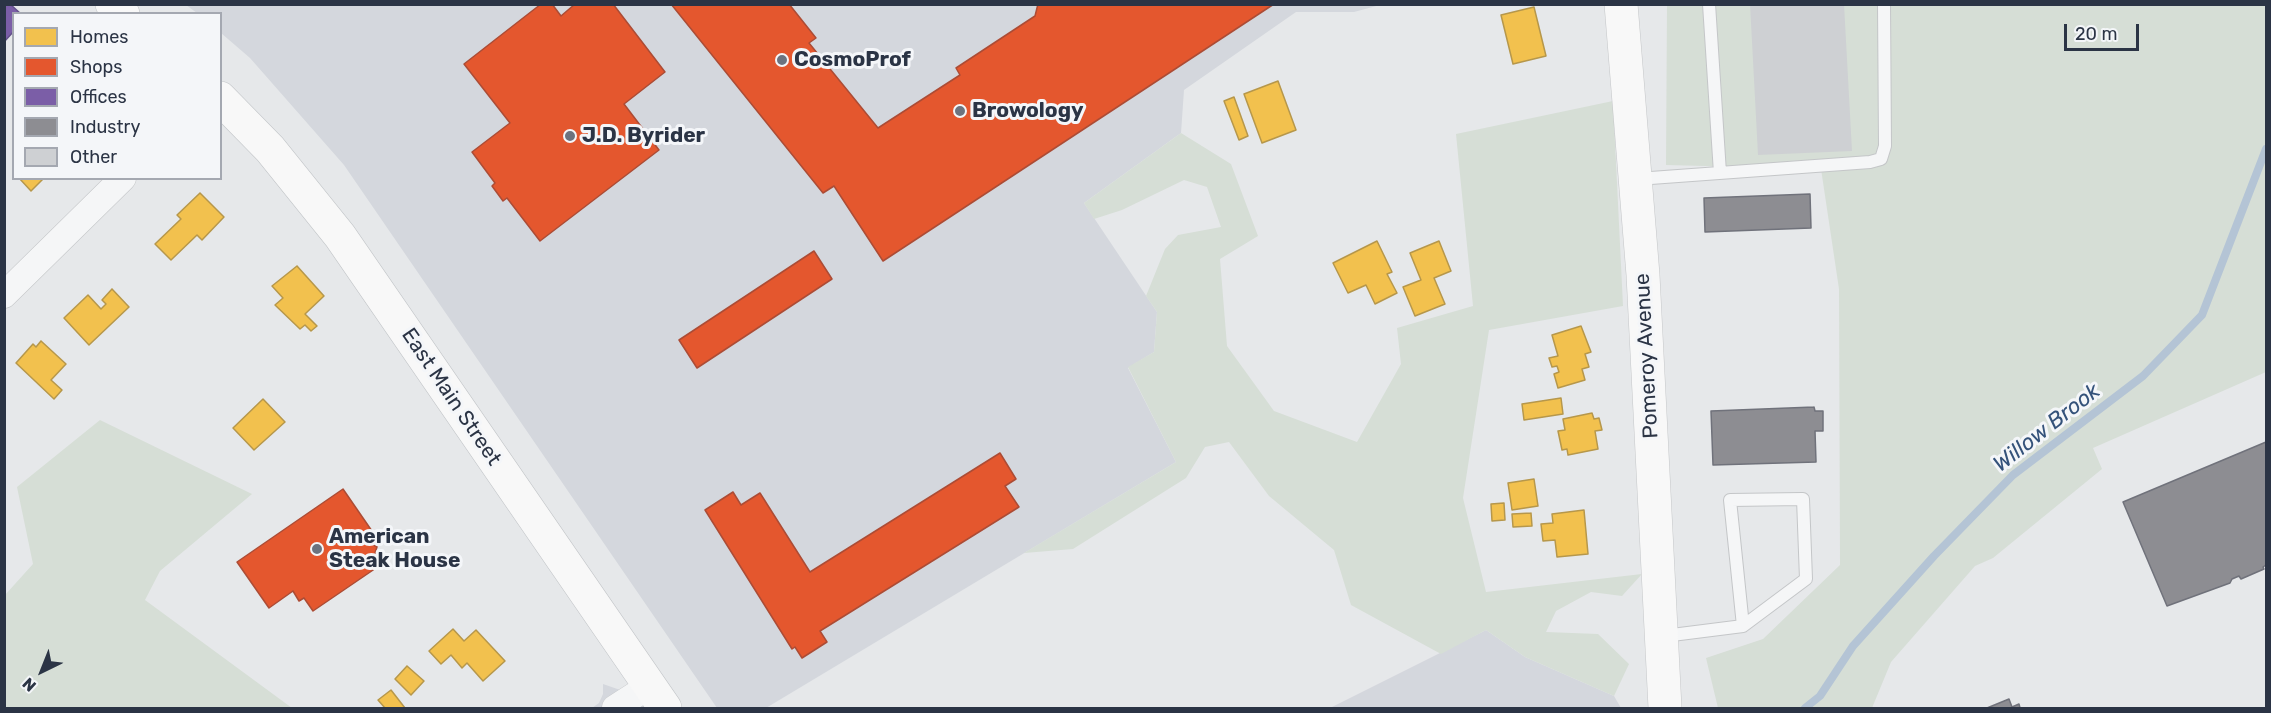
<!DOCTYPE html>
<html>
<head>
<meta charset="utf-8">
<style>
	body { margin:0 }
	#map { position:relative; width:2271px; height:713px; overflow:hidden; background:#e6e8ea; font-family:Rubik,sans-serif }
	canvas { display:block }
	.frame { position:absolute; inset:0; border:6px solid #2b3445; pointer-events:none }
	.legend { position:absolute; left:12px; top:12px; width:210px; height:168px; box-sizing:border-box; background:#f4f6f9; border:2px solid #a4a8b1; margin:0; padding:8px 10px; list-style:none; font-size:18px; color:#2b3445 }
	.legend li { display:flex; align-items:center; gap:12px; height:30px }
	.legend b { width:30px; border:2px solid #a4a8b1 }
	.north { position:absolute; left:12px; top:641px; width:60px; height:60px; -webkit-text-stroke:4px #f4f6f9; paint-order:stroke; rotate:223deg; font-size:16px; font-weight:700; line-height:24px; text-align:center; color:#2b3445 }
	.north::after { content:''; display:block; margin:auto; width:21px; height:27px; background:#2b3445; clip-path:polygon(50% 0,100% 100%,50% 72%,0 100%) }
	.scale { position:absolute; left:2064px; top:24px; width:75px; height:27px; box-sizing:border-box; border:3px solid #2b3445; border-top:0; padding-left:8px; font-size:18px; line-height:21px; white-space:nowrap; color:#2b3445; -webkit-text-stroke:4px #f4f6f9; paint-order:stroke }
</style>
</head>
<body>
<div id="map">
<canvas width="2271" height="713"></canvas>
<div class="frame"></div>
<ul class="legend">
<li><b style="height:16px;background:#f2c14e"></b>Homes</li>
<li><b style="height:16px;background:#e4572e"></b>Shops</li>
<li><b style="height:16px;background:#7b5ea7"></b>Offices</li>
<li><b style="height:16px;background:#8d8d92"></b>Industry</li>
<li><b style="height:16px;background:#ced0d3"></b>Other</li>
</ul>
<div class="north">N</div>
<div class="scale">20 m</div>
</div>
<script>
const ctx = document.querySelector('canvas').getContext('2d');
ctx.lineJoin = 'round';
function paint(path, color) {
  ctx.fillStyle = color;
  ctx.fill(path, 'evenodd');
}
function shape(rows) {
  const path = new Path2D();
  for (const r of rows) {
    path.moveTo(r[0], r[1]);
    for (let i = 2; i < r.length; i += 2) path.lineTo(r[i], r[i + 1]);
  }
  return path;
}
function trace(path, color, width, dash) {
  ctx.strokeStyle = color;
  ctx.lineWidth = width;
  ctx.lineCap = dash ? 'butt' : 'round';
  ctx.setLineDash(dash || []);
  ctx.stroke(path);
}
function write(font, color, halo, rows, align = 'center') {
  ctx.font = font + ' Rubik,sans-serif';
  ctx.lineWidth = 6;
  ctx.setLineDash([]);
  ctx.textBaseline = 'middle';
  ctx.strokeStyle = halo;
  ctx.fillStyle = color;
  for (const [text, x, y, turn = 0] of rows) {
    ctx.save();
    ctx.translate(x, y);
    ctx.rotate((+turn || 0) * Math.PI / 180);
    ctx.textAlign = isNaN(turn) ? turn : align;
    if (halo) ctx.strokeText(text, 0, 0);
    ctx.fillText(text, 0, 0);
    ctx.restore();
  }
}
paint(shape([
	[186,5,1380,5,1354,12,1296,12,1184,90,1181,133,1084,203,1157,312,1154,352,1128,368,1176,462,766,708,717,708,344,165,250,58,221,33,220,14,197,13],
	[1486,630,1525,657,1614,696,1621,708,1330,708],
	[603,684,672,708,592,708,599,703,603,694]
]), '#d4d7dd');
paint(shape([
	[1667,5,2266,5,2266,372,2093,448,2102,469,1993,558,1975,566,1891,662,1872,708,1718,708,1706,658,1763,639,1840,565,1839,289,1821,169,1666,165],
	[1613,101,1623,306,1489,330,1463,498,1486,592,1642,574,1622,596,1591,592,1556,611,1546,632,1598,634,1629,664,1614,696,1525,657,1486,630,1441,654,1351,605,1334,550,1269,496,1229,442,1205,447,1186,478,1073,549,1024,553,1176,462,1128,367,1154,352,1157,312,1146,296,1165,249,1178,235,1221,227,1207,187,1184,180,1122,210,1094,219,1084,203,1181,133,1231,164,1258,236,1220,259,1227,346,1274,411,1357,442,1401,364,1397,328,1473,306,1456,134],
	[100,420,252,494,160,571,145,600,292,708,5,708,5,595,33,564,17,487]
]), '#d6ded6');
const homes = shape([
	[1534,7,1546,56,1513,64,1501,15,1534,7],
	[1278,81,1296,130,1262,143,1244,94,1278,81],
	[1234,97,1248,136,1239,140,1224,101,1234,97],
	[19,178,44,178,31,191,19,178],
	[200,193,224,217,202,240,197,235,171,260,155,244,181,219,177,215,200,193],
	[1377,241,1392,272,1387,274,1397,293,1375,304,1366,285,1348,293,1333,263,1377,241],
	[1439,241,1451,271,1434,278,1445,304,1415,316,1403,287,1421,280,1410,253,1439,241],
	[297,266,324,296,305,314,317,326,311,331,305,325,300,329,275,305,283,298,272,286,297,266],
	[112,289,129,307,89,345,64,318,88,295,101,309,106,304,102,300,112,289],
	[1581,326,1591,352,1585,354,1589,367,1582,369,1585,380,1558,388,1554,374,1559,372,1557,366,1552,367,1549,358,1558,356,1552,335,1581,326],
	[41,341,66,364,51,380,62,390,54,399,16,363,33,344,36,347,41,341],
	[1561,398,1563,414,1524,420,1522,404,1561,398],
	[263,399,285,422,254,450,233,428,263,399],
	[1592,413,1594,419,1599,418,1602,430,1595,431,1598,449,1568,455,1567,449,1562,450,1558,431,1565,430,1563,419,1592,413],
	[1534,479,1538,506,1512,510,1508,483,1534,479],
	[1504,503,1505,520,1492,521,1491,504,1504,503],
	[1584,510,1588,554,1557,557,1555,540,1543,541,1541,524,1553,523,1552,514,1584,510],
	[1531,513,1532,526,1513,527,1512,514,1531,513],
	[453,629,464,641,476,630,505,661,483,681,467,663,462,668,451,655,441,664,429,651,453,629],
	[407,666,424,681,411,695,395,679,407,666],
	[391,690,405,708,385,708,378,700,391,690]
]);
paint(homes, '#f2c14e');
trace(homes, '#b6974b', 1.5);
const shops = shape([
	[541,4,552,4,561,16,575,4,613,4,665,72,624,104,659,150,540,241,507,198,503,201,492,186,495,183,472,152,510,123,464,64,541,4],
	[671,4,789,4,816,38,809,43,878,128,960,75,956,68,1035,16,1038,4,1274,4,883,261,834,186,823,193,671,4],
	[814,251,832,279,697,368,679,340,814,251],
	[1000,453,1016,479,1005,486,1019,507,820,631,827,642,802,658,795,647,792,649,705,510,733,492,741,505,760,493,810,572,1000,453],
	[343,489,374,534,366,540,377,547,375,553,380,562,379,566,313,611,304,598,299,601,293,591,269,608,237,562,343,489]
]);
paint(shops, '#e4572e');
trace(shops, '#ac4c35', 1.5);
const offices = shape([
	[4,4,10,4,21,14,14,14,14,31,4,42,4,4]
]);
paint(offices, '#7b5ea7');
trace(offices, '#63518a', 1.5);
const industry = shape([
	[1810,194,1811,228,1705,232,1704,198,1810,194],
	[1814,407,1815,411,1823,411,1823,431,1815,431,1816,462,1713,465,1711,411,1814,407],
	[2266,442,2266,565,2263,567,2264,569,2241,579,2239,576,2232,579,2230,583,2167,606,2123,502,2266,442],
	[2009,699,2012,707,2019,704,2020,708,1987,708,2009,699]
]);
paint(industry, '#8d8d92');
trace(industry, '#70727b', 1.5);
trace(shape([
	[1805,708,1820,696,1853,646,1934,556,2013,475,2143,376,2202,315,2266,149]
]), '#b4c4d5', 8);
paint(shape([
	[1750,4,1844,4,1852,151,1758,155]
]), '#ced0d3');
const lane = shape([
	[1709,4,1720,173],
	[1637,179,1870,162,1881,159,1885,146,1884,4],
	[1664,636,1743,626,1806,579,1803,499,1730,500,1743,626]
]);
const street = shape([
	[4,295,123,178],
	[615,708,649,686]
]);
const secondary = shape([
	[1621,4,1643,275,1665,708]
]);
const primary = shape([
	[112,4,123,14],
	[220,98,270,149,340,236,665,708]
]);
trace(lane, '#c4c6c8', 14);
trace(street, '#c4c6c8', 27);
trace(secondary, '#c4c6c8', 34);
trace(primary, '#c2c5c8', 34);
trace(lane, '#f5f6f7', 12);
trace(street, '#f5f6f7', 26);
trace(secondary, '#f8f8f8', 33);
trace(primary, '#f8f8f8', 33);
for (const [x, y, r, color] of [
	[782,60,6,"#6c737f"],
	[960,111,6,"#6c737f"],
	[570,136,6,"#6c737f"],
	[317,549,6,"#6c737f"]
]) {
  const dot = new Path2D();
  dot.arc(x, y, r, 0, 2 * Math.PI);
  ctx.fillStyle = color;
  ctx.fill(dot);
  trace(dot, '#f4f6f9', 2);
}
write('bold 21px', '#2b3445', '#f4f6f9', [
	["CosmoProf",794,60],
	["Browology",972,111],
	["J.D. Byrider",582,136],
	["American",329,537],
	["Steak House",329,561]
], 'left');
write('21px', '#2b3445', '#f4f6f9', [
	["Pomeroy Avenue",1647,356,-93],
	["East Main Street",451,397,56]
]);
write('italic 22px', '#34527a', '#f4f6f9', [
	["Willow Brook",2047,428,-38]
]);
</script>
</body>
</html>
